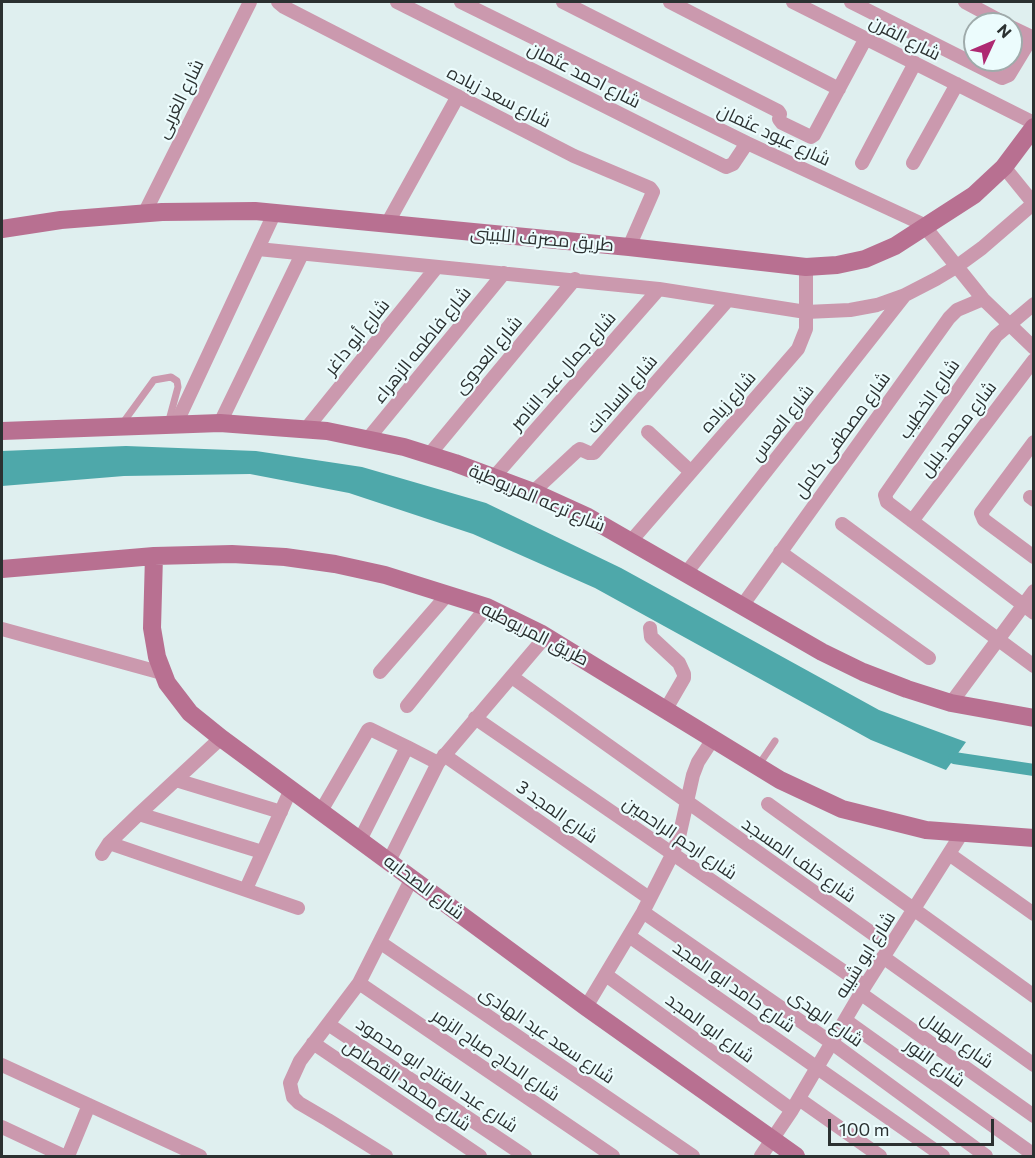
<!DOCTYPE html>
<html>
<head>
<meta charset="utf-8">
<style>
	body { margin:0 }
	#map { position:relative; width:1035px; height:1158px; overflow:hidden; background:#dfefef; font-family:Commissioner,sans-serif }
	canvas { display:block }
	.frame { position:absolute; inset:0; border:3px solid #2b3131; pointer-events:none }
	.north { position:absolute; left:963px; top:12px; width:60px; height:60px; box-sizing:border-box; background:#ecfcfd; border:2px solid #9fabab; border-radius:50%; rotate:46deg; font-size:16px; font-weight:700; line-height:24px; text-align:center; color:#2b3131 }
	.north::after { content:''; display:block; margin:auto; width:21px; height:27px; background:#ae2a72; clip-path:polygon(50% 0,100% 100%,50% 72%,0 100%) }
	.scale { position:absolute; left:828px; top:1119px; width:166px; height:27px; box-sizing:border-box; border:3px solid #2b3131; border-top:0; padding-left:8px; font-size:18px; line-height:21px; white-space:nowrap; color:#2b3131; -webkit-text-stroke:4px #ecfcfd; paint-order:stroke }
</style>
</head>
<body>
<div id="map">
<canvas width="1035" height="1158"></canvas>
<div class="frame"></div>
<div class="north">N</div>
<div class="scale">100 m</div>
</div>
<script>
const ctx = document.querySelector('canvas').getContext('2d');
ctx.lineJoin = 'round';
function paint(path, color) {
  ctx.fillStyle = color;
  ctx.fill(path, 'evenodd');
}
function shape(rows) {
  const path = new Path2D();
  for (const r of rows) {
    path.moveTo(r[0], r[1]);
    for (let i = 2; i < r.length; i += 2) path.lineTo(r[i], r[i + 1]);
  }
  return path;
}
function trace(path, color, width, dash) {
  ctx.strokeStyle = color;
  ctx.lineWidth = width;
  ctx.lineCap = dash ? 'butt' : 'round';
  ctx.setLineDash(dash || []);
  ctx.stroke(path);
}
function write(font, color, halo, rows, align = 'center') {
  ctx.font = font + ' Commissioner,Cairo,sans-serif';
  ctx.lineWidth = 4.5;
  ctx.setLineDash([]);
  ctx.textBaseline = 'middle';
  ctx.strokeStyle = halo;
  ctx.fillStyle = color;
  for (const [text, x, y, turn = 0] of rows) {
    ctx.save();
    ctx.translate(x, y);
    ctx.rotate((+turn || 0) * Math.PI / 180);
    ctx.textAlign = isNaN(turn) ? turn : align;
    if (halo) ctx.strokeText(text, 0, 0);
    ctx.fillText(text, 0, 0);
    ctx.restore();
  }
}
paint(shape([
	[126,446,256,451,362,467,486,503,621,568,879,710,966,742,946,770,871,740,595,588,473,534,349,493,250,474,124,476,2,486,2,451]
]), '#4ea8aa');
trace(shape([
	[954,758,1034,770]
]), '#4ea8aa', 12);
trace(shape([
	[122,424,154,380,171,377,177,381,178,387,168,424],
	[758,766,775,741]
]), '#cb99ae', 7);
trace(shape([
	[278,2,284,7,574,156,650,188,653,192,629,247],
	[397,2,726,167,733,164,747,143],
	[461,2,747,143,920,223,925,227,983,299,1034,348],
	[563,2,778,111,780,114,779,119,782,123,811,137,814,135,866,38],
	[670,2,839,89],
	[793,2,1034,123],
	[851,2,1002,78,1009,75,1032,37],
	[965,2,1006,24],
	[1011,27,1034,38],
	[862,163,915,63],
	[913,163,957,84],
	[1004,167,1034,204],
	[144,214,250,2],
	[387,224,458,96],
	[258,249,659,289,806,312,850,310,877,305,905,295,936,279,956,267,982,248,1034,203],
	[1034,304,996,336,885,495,887,502,1034,613],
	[220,423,302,254],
	[176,424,274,214],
	[306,429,436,268],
	[648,432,691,472],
	[367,440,504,273],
	[1034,442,981,513,984,520,1034,557],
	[429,455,575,279],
	[494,477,659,289],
	[533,492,577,451,580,449,589,453,594,453,728,300],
	[1030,497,1034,500],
	[912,521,1034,360],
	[842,524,1034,666],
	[631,541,798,349,806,329,806,267],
	[780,552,929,658],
	[686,573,905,295],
	[742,606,949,318,957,310,983,299],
	[650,628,651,637,679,663,684,674,684,678,666,709],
	[2,629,162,673],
	[380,672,448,594],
	[512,677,890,946],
	[951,703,1034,591],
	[407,706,487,607],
	[475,718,865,986],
	[444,755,649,898],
	[176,780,281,812],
	[768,804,1034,996],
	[321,811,368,730,370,729,407,747],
	[139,814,262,852],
	[360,840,407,747,438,763],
	[109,843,298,908],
	[102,854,109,843,139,814,221,738],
	[949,854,1034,914],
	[389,861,438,763,546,636],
	[246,889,291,789],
	[643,912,832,1043,986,1156],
	[629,936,943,1156],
	[381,943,693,1156],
	[883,957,1034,1065],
	[606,975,792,1110],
	[359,983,613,1156],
	[860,993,1034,1116],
	[586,1007,643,912,672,855,679,837,693,775,698,762,713,739],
	[845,1020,1034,1155],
	[328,1024,525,1156],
	[313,1043,480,1156],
	[2,1065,200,1156],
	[799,1099,880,1156],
	[2,1127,64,1156],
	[68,1156,89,1105],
	[386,1156,328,1120,299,1103,293,1097,290,1083,300,1061,359,983,412,878],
	[761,1156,792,1110,865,986,962,833]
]), '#cb99ae', 14);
trace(shape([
	[2,229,61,220,162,212,255,211,629,247,806,267,837,265,865,259,895,246,974,195,1004,167,1034,127],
	[2,431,220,423,327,431,404,447,455,463,533,492,588,517,822,652,863,672,907,689,951,703,1034,718],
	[154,556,152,628,157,657,167,683,190,713,221,738,586,1007,796,1156],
	[2,569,154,556,232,554,285,557,335,564,385,575,487,607,540,633,780,780,842,809,926,830,1034,838]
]), '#b87091', 18);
write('18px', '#2b3131', '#ecfcfd', [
	["شارع الفرن",905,38,27],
	["شارع احمد عثمان",584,75,27],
	["شارع سعد زياده",499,97,27],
	["شارع الغربى",180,99,-64],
	["شارع عبود عثمان",774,135,25],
	["طريق مصرف اللبينى",542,239,5],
	["شارع أبو داغر",357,337,-51],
	["شارع فاطمه الزهراء",422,345,-51],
	["شارع العدوى",488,355,-50],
	["شارع جمال عبد الناصر",563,371,-49],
	["شارع السادات",622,394,-49],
	["شارع الخطيب",929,399,-55],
	["شارع زياده",728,402,-49],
	["شارع العدس",782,423,-52],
	["شارع محمد بلبل",958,429,-53],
	["شارع مصطفى كامل",842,435,-54],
	["شارع ترعه المريوطية",537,498,23],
	["طريق المريوطيه",535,634,27],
	["شارع المجد 3",557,812,35],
	["شارع ارحم الراحمين",680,838,34],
	["شارع خلف المسجد",799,860,35],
	["شارع الصحابه",424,887,37],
	["شارع ابو شيبه",865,955,-58],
	["شارع حامد ابو المجد",734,987,35],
	["شارع الهدى",826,1018,35],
	["شارع ابو المجد",710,1028,36],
	["شارع سعد عبد الهادى",547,1035,34],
	["شارع الهلال",957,1040,35],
	["شارع الحاج صباح الزمر",496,1055,34],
	["شارع النور",935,1063,36],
	["شارع عبد الفتاح ابو محمود",437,1075,34],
	["شارع محمد القصاص",407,1085,34]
]);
</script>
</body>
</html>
